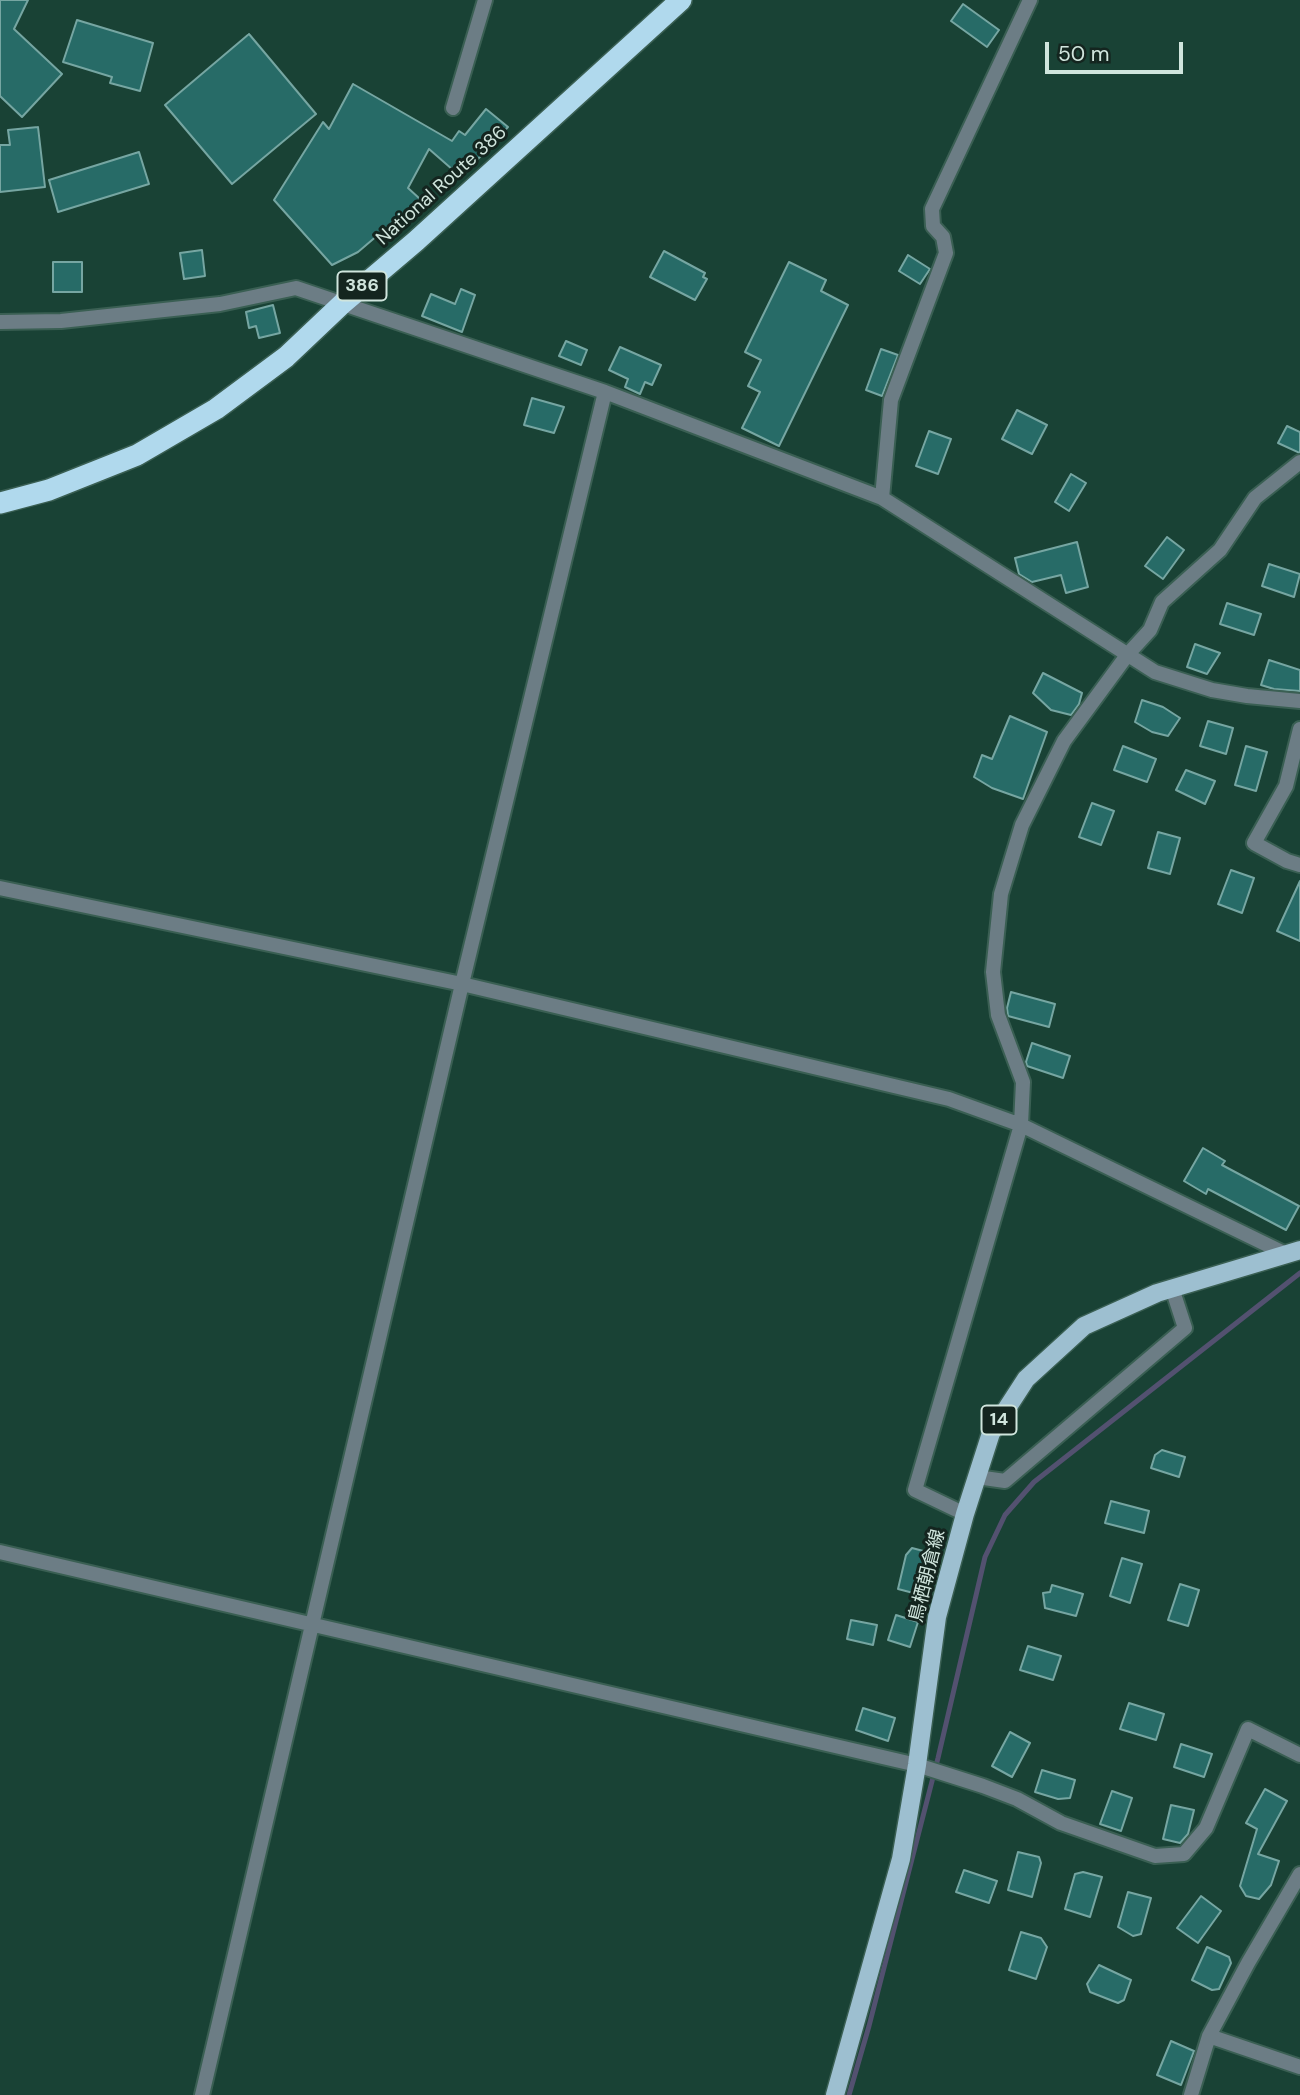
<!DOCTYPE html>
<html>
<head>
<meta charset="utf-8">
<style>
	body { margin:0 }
	#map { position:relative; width:1300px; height:2095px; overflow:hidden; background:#194235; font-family:"DM Sans",sans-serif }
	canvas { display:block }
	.scale { position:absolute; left:1045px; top:42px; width:138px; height:32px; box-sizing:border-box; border:4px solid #d0e5dd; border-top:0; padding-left:9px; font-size:21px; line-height:24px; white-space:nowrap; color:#d0e5dd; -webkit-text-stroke:5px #14251f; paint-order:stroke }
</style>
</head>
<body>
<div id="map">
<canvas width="1300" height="2095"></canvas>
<div class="scale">50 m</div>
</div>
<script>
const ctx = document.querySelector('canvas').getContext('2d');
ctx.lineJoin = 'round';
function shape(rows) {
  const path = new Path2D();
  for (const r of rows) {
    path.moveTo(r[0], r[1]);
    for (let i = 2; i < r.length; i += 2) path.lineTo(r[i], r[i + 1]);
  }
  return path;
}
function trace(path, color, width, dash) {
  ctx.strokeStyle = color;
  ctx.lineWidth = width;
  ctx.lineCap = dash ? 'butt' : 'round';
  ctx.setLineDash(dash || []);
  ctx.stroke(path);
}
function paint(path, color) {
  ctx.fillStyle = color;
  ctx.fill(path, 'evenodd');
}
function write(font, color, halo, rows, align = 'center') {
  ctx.font = font + ' "DM Sans","Noto Sans JP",sans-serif';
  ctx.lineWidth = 6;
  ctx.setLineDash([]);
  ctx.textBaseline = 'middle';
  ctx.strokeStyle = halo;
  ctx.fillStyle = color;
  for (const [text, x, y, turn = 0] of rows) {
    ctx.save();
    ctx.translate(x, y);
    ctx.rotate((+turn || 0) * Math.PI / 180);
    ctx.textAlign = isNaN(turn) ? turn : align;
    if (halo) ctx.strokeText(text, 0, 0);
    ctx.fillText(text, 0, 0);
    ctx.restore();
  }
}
trace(shape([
	[849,2095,869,2026,938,1758,985,1557,1005,1515,1034,1482,1300,1273]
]), '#535170', 5);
const building = shape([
	[0,0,28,0,14,29,62,74,22,117,0,96,0,0],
	[963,4,999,30,987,47,951,21,963,4],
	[77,20,153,43,140,91,110,83,112,77,63,62,77,20],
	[249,34,316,114,232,184,165,105,249,34],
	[353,84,452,141,459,131,465,135,486,109,508,127,461,177,429,149,408,188,420,199,358,252,332,265,274,200,323,122,329,129,353,84],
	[38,127,45,187,0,192,0,145,10,145,8,130,38,127],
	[139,152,149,184,58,212,49,180,139,152],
	[202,250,205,276,184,279,180,253,202,250],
	[664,251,705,273,703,277,707,279,695,300,650,277,664,251],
	[908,255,930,269,920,284,899,271,908,255],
	[53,262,82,262,82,292,53,292,53,262],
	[789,262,826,280,821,291,848,305,779,446,742,428,760,392,748,386,761,360,745,352,789,262],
	[461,289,475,295,462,332,422,316,431,294,455,304,461,289],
	[273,305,280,333,259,338,256,326,249,328,246,312,273,305],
	[566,341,587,350,581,365,559,356,566,341],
	[620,347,661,365,652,385,645,382,640,394,625,387,628,379,609,370,620,347],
	[881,349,898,355,882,396,866,390,881,349],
	[532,398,564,407,554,433,524,425,532,398],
	[1017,410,1047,425,1032,454,1002,439,1017,410],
	[1287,426,1300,432,1300,453,1278,443,1287,426],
	[929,431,951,439,938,474,916,466,929,431],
	[1071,474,1086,483,1069,511,1055,502,1071,474],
	[1167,537,1184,550,1163,579,1145,566,1167,537],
	[1077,542,1088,587,1066,593,1061,575,1032,582,1019,574,1015,558,1077,542],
	[1269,564,1300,574,1294,597,1262,586,1269,564],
	[1227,603,1261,614,1254,635,1220,624,1227,603],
	[1195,644,1220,653,1207,674,1187,667,1195,644],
	[1269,660,1300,670,1300,691,1274,689,1261,685,1269,660],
	[1043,673,1082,693,1079,704,1071,715,1051,710,1033,693,1043,673],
	[1142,700,1163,707,1180,718,1168,736,1152,732,1135,722,1142,700],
	[1010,716,1047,732,1023,799,992,788,974,777,982,755,992,759,1010,716],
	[1208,721,1233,728,1226,754,1200,746,1208,721],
	[1123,746,1156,759,1147,782,1114,770,1123,746],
	[1246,746,1267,752,1256,791,1235,785,1246,746],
	[1186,770,1215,781,1205,804,1176,790,1186,770],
	[1092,803,1114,811,1101,845,1079,837,1092,803],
	[1158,832,1180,838,1170,874,1148,868,1158,832],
	[1231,870,1254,878,1242,913,1218,904,1231,870],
	[1300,881,1300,941,1277,931,1300,881],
	[1011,992,1055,1004,1049,1027,1008,1016,1007,1008,1011,992],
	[1032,1043,1070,1056,1063,1078,1027,1066,1026,1062,1032,1043],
	[1203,1148,1225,1161,1222,1165,1299,1206,1286,1230,1208,1189,1206,1194,1184,1181,1203,1148],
	[1162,1450,1185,1457,1179,1477,1151,1468,1155,1455,1162,1450],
	[1111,1501,1149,1511,1144,1533,1105,1523,1111,1501],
	[912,1548,935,1554,925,1596,898,1589,906,1555,912,1548],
	[1122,1558,1142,1564,1130,1603,1110,1596,1122,1558],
	[1180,1584,1199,1590,1188,1626,1168,1620,1180,1584],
	[1052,1585,1083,1594,1076,1616,1045,1608,1043,1593,1050,1592,1052,1585],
	[896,1615,918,1622,910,1647,888,1640,896,1615],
	[851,1620,877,1625,873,1645,847,1639,851,1620],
	[1028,1646,1061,1656,1053,1680,1020,1670,1028,1646],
	[1129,1703,1164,1714,1156,1740,1120,1729,1129,1703],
	[863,1708,895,1718,888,1741,856,1730,863,1708],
	[1010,1732,1030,1743,1012,1777,992,1766,1010,1732],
	[1181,1744,1212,1754,1204,1777,1174,1767,1181,1744],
	[1042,1770,1075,1780,1070,1798,1058,1799,1035,1792,1042,1770],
	[1265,1789,1287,1801,1258,1854,1279,1861,1271,1885,1259,1899,1246,1896,1240,1886,1257,1829,1246,1823,1265,1789],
	[1112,1791,1132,1798,1121,1831,1100,1824,1112,1791],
	[1171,1805,1194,1810,1188,1834,1180,1843,1163,1839,1171,1805],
	[1018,1852,1039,1857,1041,1863,1032,1897,1008,1890,1018,1852],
	[964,1870,997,1881,989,1903,956,1892,964,1870],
	[1083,1872,1102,1877,1090,1917,1065,1909,1075,1874,1083,1872],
	[1128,1892,1151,1898,1141,1934,1133,1936,1118,1927,1128,1892],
	[1201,1896,1221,1911,1198,1943,1177,1928,1201,1896],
	[1021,1932,1041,1938,1047,1947,1036,1979,1009,1970,1021,1932],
	[1207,1947,1229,1957,1231,1963,1219,1989,1212,1990,1192,1980,1207,1947],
	[1099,1965,1131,1980,1124,2000,1118,2003,1090,1992,1087,1984,1099,1965],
	[1171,2041,1194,2051,1181,2085,1157,2075,1171,2041]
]);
paint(building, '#276b67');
trace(building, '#76a6a2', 2);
const street = shape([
	[453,108,485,0],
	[0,322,61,321,220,304,296,288,605,392,882,498,1155,672,1212,690,1247,696,1300,701],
	[882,498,891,400,946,253,943,237,933,226,932,209,1030,0],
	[1300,729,1286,786,1254,843,1287,861,1300,865],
	[0,888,462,984,949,1099,1021,1125,1288,1255],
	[977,1477,1005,1481,1185,1328,1172,1288],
	[965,1514,915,1490,1021,1125,1023,1082,998,1015,993,972,1001,894,1022,825,1064,741,1128,654,1150,630,1162,602,1220,550,1255,498,1300,462],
	[0,1552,917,1765,983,1786,1017,1799,1061,1823,1155,1856,1184,1854,1206,1828,1248,1729,1300,1755],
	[1209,2036,1300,2067],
	[202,2095,462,984,605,392],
	[1191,2095,1209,2036,1248,1963,1300,1874]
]);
const primary = shape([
	[835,2095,901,1859,917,1765,937,1617,965,1514,991,1433,1026,1379,1084,1326,1157,1293,1300,1250]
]);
const highway = shape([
	[0,503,49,490,137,455,216,409,286,357,343,303,416,241,681,0]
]);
trace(street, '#3a5f53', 18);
trace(primary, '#3a5f53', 21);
trace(highway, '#3a5f53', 24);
trace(street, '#6c7d85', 14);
trace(primary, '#9dbfd0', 18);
trace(highway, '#b0d9ed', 21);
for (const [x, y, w] of [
	[362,286,49],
	[999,1420,35]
]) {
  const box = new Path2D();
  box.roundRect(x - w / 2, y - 14.5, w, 29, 5);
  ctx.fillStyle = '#14251f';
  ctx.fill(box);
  trace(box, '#d0e5dd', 2);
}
write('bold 18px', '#d0e5dd', null, [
	["386",362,286],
	["14",999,1420]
]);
write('19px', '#d0e5dd', '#14251f', [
	["National Route 386",442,186,-42],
	["鳥栖朝倉線",928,1576,-76]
]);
</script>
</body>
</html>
